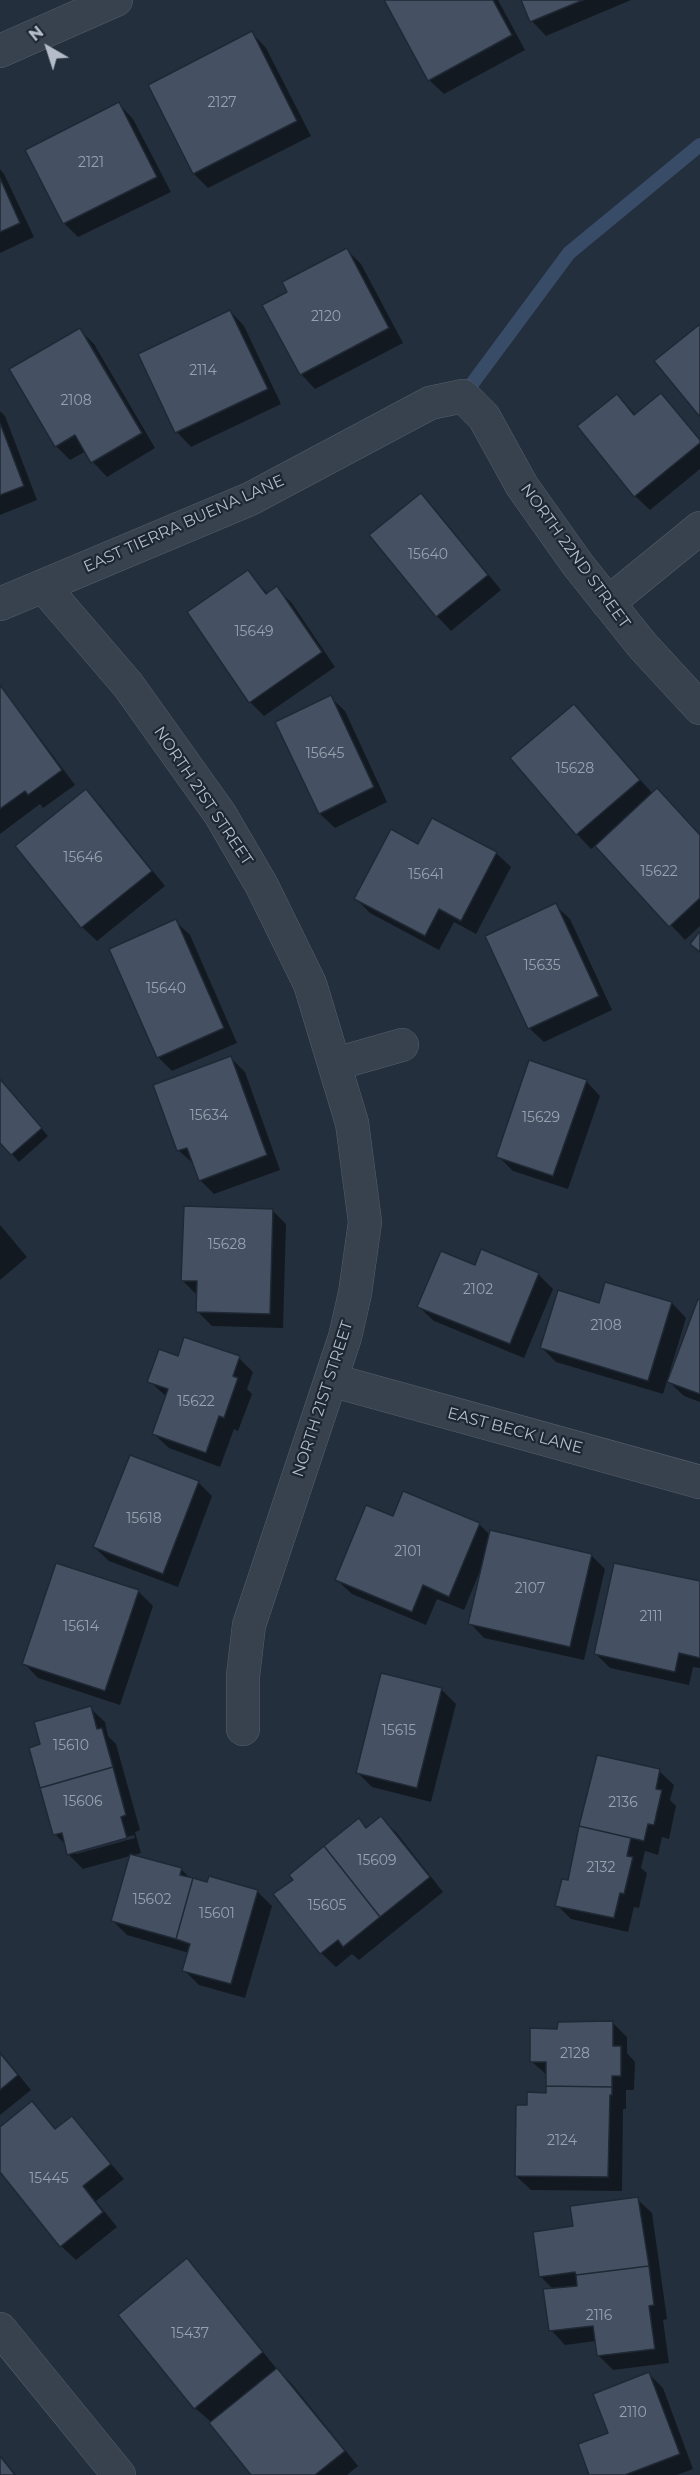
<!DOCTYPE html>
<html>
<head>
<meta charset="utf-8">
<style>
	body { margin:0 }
	#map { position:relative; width:700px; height:2475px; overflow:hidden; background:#242f3e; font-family:Montserrat,sans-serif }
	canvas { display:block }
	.north { position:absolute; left:18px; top:18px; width:60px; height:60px; -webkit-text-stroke:4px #1d2633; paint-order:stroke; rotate:321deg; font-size:16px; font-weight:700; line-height:24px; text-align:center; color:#b4bcc9 }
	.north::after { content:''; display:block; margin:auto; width:21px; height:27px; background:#b4bcc9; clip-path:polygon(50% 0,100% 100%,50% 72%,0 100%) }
</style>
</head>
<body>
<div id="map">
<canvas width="700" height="2475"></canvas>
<div class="north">N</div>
</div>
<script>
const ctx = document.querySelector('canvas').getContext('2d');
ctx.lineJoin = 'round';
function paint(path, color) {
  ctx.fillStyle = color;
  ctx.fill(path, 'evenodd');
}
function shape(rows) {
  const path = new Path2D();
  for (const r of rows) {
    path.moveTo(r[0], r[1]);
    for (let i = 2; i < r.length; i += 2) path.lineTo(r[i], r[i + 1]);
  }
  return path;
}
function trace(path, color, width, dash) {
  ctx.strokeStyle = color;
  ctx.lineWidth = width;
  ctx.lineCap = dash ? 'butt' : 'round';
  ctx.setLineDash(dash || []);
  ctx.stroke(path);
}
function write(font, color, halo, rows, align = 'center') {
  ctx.font = font + ' Montserrat,sans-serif';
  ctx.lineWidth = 4.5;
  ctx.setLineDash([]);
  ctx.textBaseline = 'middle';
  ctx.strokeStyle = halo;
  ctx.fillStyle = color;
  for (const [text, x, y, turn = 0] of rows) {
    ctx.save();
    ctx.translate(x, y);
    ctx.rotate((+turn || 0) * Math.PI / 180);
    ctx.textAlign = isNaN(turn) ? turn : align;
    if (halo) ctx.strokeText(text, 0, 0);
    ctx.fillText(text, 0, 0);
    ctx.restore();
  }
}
paint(shape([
	[386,0,498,0,525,50,444,94,429,80],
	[523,0,631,0,546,36,532,21],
	[252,33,266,48,311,136,208,188,194,174],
	[119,104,133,119,171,192,78,237,64,223],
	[0,169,4,174,34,237,0,253],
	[347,250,361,264,403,343,315,389,301,374,264,306,289,292],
	[230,311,244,326,281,404,191,447,177,432,140,355],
	[80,330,94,344,155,448,107,477,93,462,86,451,70,460,56,446],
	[661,395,700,439,700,469,650,510,635,496,617,396,636,415],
	[0,411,5,416,37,500,0,515],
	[421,495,435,509,501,590,451,631,437,616,371,535],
	[248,572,268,594,276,588,291,602,335,667,264,716,250,702],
	[0,685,75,785,43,808,40,804,0,834],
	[330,697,345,711,387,802,335,828,320,814,277,722],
	[574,706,653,794,700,836,700,926,685,940,596,845,591,849,577,834,512,758],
	[86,791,100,805,165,886,97,941,82,927],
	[419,846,496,853,511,867,476,934,454,922,439,950,370,913,356,899],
	[555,905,570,919,612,1010,544,1042,529,1028],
	[175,921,190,935,237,1043,172,1071,158,1057],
	[231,1058,245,1072,280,1170,214,1194,200,1180,194,1164,178,1150],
	[0,1080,48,1136,19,1162,0,1141],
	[586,1081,600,1096,568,1189,513,1171,498,1156],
	[272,1210,286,1224,283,1328,212,1326,197,1311,198,1296,182,1280],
	[0,1225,27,1257,0,1280],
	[476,1267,538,1274,553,1289,524,1358,434,1321,419,1307],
	[606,1284,672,1303,686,1318,663,1394,556,1362,542,1348,600,1305],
	[700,1301,700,1402,684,1396,668,1381],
	[179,1358,239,1358,253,1372,247,1389,252,1394,238,1431,234,1429,220,1467,169,1448,154,1434,167,1397,149,1381],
	[198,1482,212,1496,178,1587,109,1561,94,1547],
	[394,1518,479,1524,490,1535,591,1555,605,1569,584,1660,484,1638,470,1623,480,1571,464,1610,437,1599,426,1625,352,1594,337,1580],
	[57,1565,139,1592,153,1606,120,1705,38,1678,24,1663],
	[700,1583,700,1668,693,1667,689,1685,610,1668,596,1654],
	[441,1689,456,1704,431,1802,372,1787,358,1773],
	[90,1708,105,1722,108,1736,116,1744,140,1830,135,1832,141,1853,83,1869,69,1855,67,1846,55,1834,42,1745],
	[134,1835,135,1838,76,1854,76,1851],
	[659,1771,674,1785,670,1800,676,1806,669,1839,662,1837,658,1855,645,1851,641,1868,647,1873,639,1908,634,1907,628,1932,571,1919,557,1905,569,1882],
	[381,1818,396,1832,443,1892,359,1960,352,1954,336,1967,321,1953,275,1895,295,1880,359,1820,368,1829],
	[132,1855,182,1870,191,1879,257,1891,272,1906,245,1998,199,1985,184,1970,189,1953,127,1935,113,1921],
	[613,2023,627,2037,627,2053,635,2062,634,2090,626,2090,626,2109,623,2109,622,2191,531,2190,516,2176,528,2107,548,2094,548,2076,531,2061,559,2030],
	[0,2052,31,2090,0,2115],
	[32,2103,57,2130,71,2118,124,2179,96,2201,117,2227,76,2260,61,2246,0,2170,0,2129],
	[637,2199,652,2213,667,2319,663,2320,669,2363,613,2370,598,2355,596,2341,565,2345,551,2330,554,2290,540,2276],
	[187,2260,201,2275,276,2368,292,2384,358,2466,347,2475,253,2475,210,2421,195,2408],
	[649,2374,663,2388,693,2469,677,2475,591,2475,610,2433],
	[0,2455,16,2475,0,2475]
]), '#0007');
trace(shape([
	[463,396,569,253,700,145]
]), '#394c67', 14);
const building = shape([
	[384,0,493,0,512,35,428,81,384,0],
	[521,0,583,0,530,22,521,0],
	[252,31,297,121,193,174,148,85,252,31],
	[119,102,157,177,63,224,25,150,119,102],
	[0,178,20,223,0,232,0,178],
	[347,248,389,328,300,375,262,305,287,292,282,282,347,248],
	[230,310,268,389,175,433,138,354,230,310],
	[700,324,700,417,654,361,700,324],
	[80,328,142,433,91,463,75,435,55,447,9,369,80,328],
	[661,393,700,440,700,443,634,497,577,426,617,394,634,415,661,393],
	[0,423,24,486,0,495,0,423],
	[421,493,488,575,436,617,369,535,421,493],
	[248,570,266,594,277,586,322,652,249,703,187,612,248,570],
	[0,685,62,770,28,795,25,791,0,809,0,685],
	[331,695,374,787,319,814,275,722,331,695],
	[574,704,640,780,576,835,510,758,574,704],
	[657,788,700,835,700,898,669,927,595,846,657,788],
	[86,789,152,871,81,928,15,846,86,789],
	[432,818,497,852,461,921,439,909,425,936,354,899,391,829,418,844,432,818],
	[556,903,599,996,528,1029,485,936,556,903],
	[176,919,224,1028,157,1058,109,949,176,919],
	[700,931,700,952,690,944,700,931],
	[231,1056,267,1155,199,1181,187,1148,177,1151,153,1085,231,1056],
	[529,1060,587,1080,553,1176,496,1157,529,1060],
	[0,1079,42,1128,11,1155,0,1143,0,1079],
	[184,1206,273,1209,270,1314,196,1312,197,1281,181,1281,184,1206],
	[481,1249,539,1273,510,1344,417,1307,441,1251,475,1265,481,1249],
	[605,1282,672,1302,648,1381,540,1348,558,1290,599,1303,605,1282],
	[698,1299,700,1300,700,1394,667,1382,698,1299],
	[184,1337,240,1356,233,1376,238,1378,224,1418,219,1416,206,1453,152,1434,168,1389,147,1382,159,1349,178,1356,184,1337],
	[130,1455,199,1481,163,1574,93,1547,130,1455],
	[403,1491,480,1523,449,1597,423,1585,412,1612,335,1580,366,1505,393,1516,403,1491],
	[490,1530,592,1554,570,1647,468,1624,490,1530],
	[56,1563,139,1590,105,1691,22,1664,56,1563],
	[614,1563,700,1581,700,1658,679,1653,675,1672,594,1654,614,1563],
	[381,1673,442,1688,417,1788,356,1773,381,1673],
	[91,1706,97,1729,102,1728,113,1767,40,1788,29,1748,40,1744,34,1722,91,1706],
	[597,1755,660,1769,656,1789,662,1790,654,1825,648,1824,644,1841,579,1826,597,1755],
	[113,1767,126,1815,121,1817,127,1838,67,1855,62,1833,53,1835,40,1788,113,1767],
	[381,1816,430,1877,380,1917,324,1846,359,1818,366,1828,381,1816],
	[579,1826,631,1838,627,1856,633,1857,624,1894,620,1893,614,1918,555,1906,562,1879,568,1880,579,1826],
	[324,1846,380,1917,343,1947,338,1940,320,1954,273,1894,293,1880,289,1875,324,1846],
	[130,1854,182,1868,180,1875,193,1878,176,1939,111,1921,130,1854],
	[209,1876,258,1890,231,1984,182,1971,190,1944,176,1939,193,1878,207,1882,209,1876],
	[613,2021,613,2046,621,2046,621,2076,612,2076,612,2087,546,2086,546,2062,530,2062,530,2028,557,2029,558,2022,613,2021],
	[0,2053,18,2075,0,2090,0,2053],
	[546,2086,612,2087,612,2095,610,2095,608,2177,515,2176,516,2105,527,2105,527,2092,546,2093,546,2086],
	[32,2101,55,2129,72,2116,111,2164,83,2186,103,2212,60,2247,0,2172,0,2127,32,2101],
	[638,2197,649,2266,576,2275,575,2272,539,2277,533,2232,573,2226,570,2206,638,2197],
	[187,2258,263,2352,194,2409,118,2315,187,2258],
	[649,2266,654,2305,649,2306,655,2349,597,2356,593,2326,549,2331,543,2289,577,2286,576,2275,649,2266],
	[277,2368,345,2451,315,2475,251,2475,209,2423,277,2368],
	[649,2372,680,2454,625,2475,589,2475,578,2444,608,2433,593,2394,649,2372],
	[0,2456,15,2475,0,2475,0,2456]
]);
paint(building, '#455162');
trace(building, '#1f2835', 1.5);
const minor = shape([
	[0,51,116,0],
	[43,586,128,685,220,814,262,886,310,984,352,1123,365,1222,355,1293,345,1337,249,1625,243,1676,243,1729],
	[608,603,700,528],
	[0,604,250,499,430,403,463,396,484,417,522,486,578,565,642,645,700,708],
	[335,1064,402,1045],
	[331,1380,700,1482],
	[0,2329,119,2475]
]);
trace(minor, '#565f6c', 34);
trace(minor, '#38414e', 33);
write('14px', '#98a1af', null, [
	["2127",222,103],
	["2121",91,163],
	["2120",326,317],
	["2114",203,371],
	["2108",76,401],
	["15640",428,555],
	["15649",254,632],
	["15645",325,754],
	["15628",575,769],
	["15646",83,858],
	["15622",659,872],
	["15641",426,875],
	["15635",542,966],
	["15640",166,989],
	["15634",209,1116],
	["15629",541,1118],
	["15628",227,1245],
	["2102",478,1290],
	["2108",606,1326],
	["15622",196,1402],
	["15618",144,1519],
	["2101",408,1552],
	["2107",530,1589],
	["2111",651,1617],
	["15614",81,1627],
	["15615",399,1731],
	["15610",71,1746],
	["15606",83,1802],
	["2136",623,1803],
	["15609",377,1861],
	["2132",601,1868],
	["15602",152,1900],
	["15605",327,1906],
	["15601",217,1914],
	["2128",575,2054],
	["2124",562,2141],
	["15445",49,2179],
	["2116",599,2316],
	["15437",190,2334],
	["2110",633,2413]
]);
write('16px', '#b4bcc9', '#1d2633', [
	["EAST TIERRA BUENA LANE",184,524,-24],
	["NORTH 22ND STREET",575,556,54],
	["NORTH 21ST STREET",203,796,56],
	["NORTH 21ST STREET",323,1399,-72],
	["EAST BECK LANE",515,1431,15]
]);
</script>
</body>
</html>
